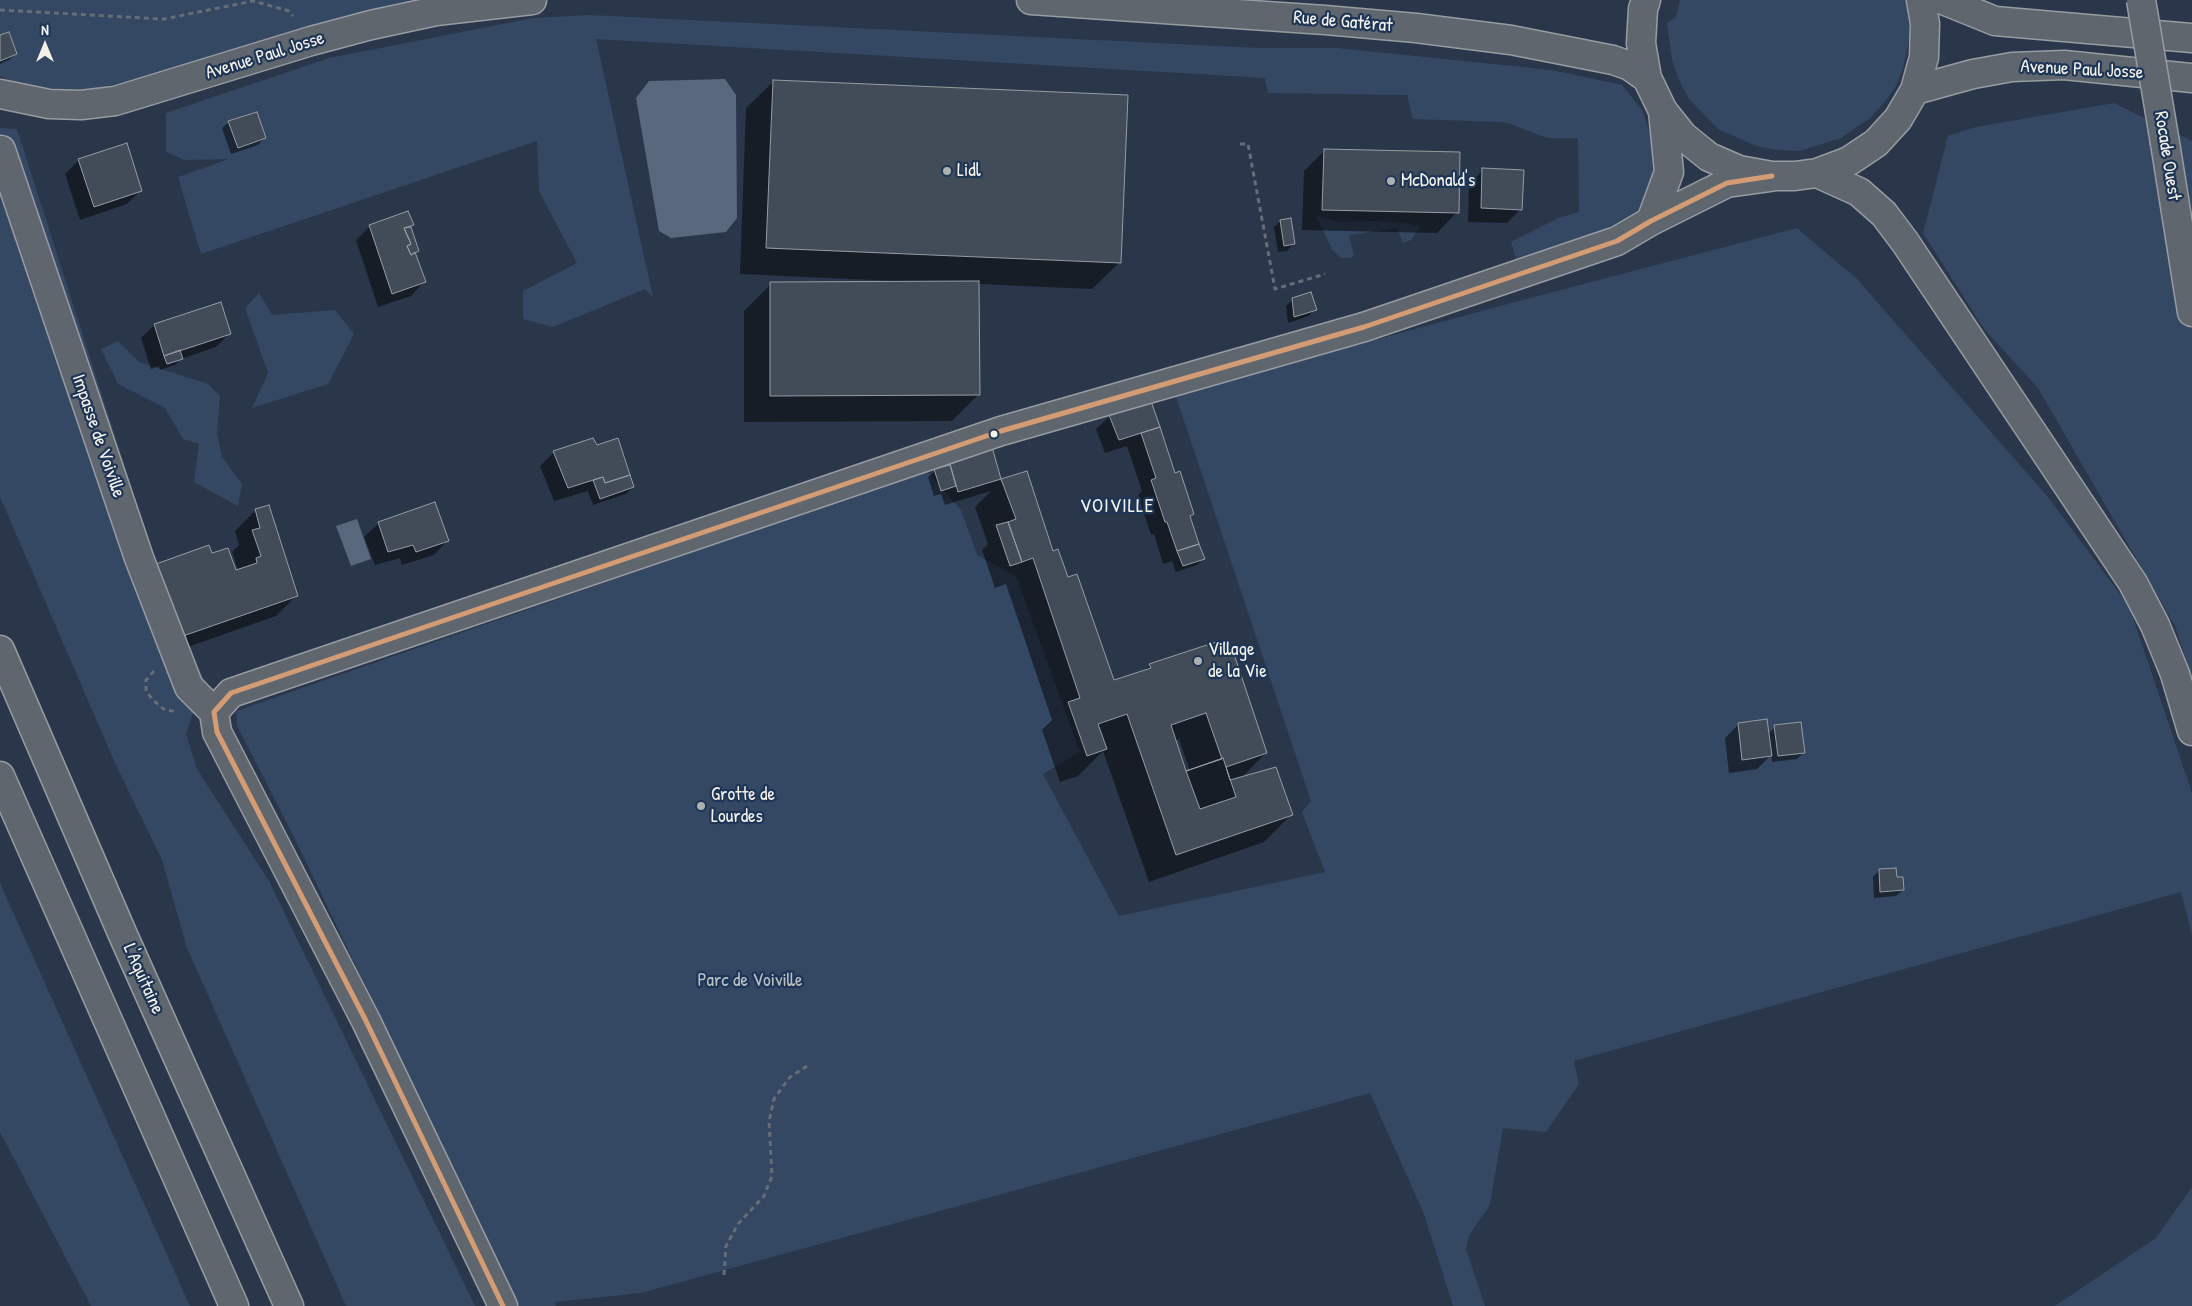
<!DOCTYPE html>
<html>
<head>
<meta charset="utf-8">
<style>
	body { margin:0 }
	#map { position:relative; width:2192px; height:1306px; overflow:hidden; background:#2a374a; font-family:"Patrick Hand",sans-serif }
	canvas { display:block }
	.north { position:absolute; left:20px; top:20px; width:50px; height:50px; -webkit-text-stroke:4px #1d3557; paint-order:stroke; rotate:0deg; font-size:14px; font-weight:700; line-height:20px; text-align:center; color:#f4f1e8 }
	.north::after { content:''; display:block; margin:auto; width:18px; height:22px; background:#f4f1e8; clip-path:polygon(50% 0,100% 100%,50% 72%,0 100%) }
</style>
</head>
<body>
<div id="map">
<canvas width="2192" height="1306"></canvas>
<div class="north">N</div>
</div>
<script>
const ctx = document.querySelector('canvas').getContext('2d');
ctx.lineJoin = 'round';
function paint(path, color) {
  ctx.fillStyle = color;
  ctx.fill(path, 'evenodd');
}
function shape(rows) {
  const path = new Path2D();
  for (const r of rows) {
    path.moveTo(r[0], r[1]);
    for (let i = 2; i < r.length; i += 2) path.lineTo(r[i], r[i + 1]);
  }
  return path;
}
function trace(path, color, width, dash) {
  ctx.strokeStyle = color;
  ctx.lineWidth = width;
  ctx.lineCap = dash ? 'butt' : 'round';
  ctx.setLineDash(dash || []);
  ctx.stroke(path);
}
function write(font, color, halo, rows, align = 'center') {
  ctx.font = font + ' "Patrick Hand",sans-serif';
  ctx.lineWidth = 4.5;
  ctx.setLineDash([]);
  ctx.textBaseline = 'middle';
  ctx.strokeStyle = halo;
  ctx.fillStyle = color;
  for (const [text, x, y, turn = 0] of rows) {
    ctx.save();
    ctx.translate(x, y);
    ctx.rotate((+turn || 0) * Math.PI / 180);
    ctx.textAlign = isNaN(turn) ? turn : align;
    if (halo) ctx.strokeText(text, 0, 0);
    ctx.fillText(text, 0, 0);
    ctx.restore();
  }
}
paint(shape([
	[0,0,416,0,342,17,201,63,91,90,26,87,0,76],
	[1680,0,1906,0,1910,35,1902,72,1895,88,1883,104,1870,118,1841,138,1800,151,1778,150,1756,146,1718,129,1689,99,1679,80,1672,60,1667,23,1676,17],
	[590,15,1259,48,1337,48,1552,70,1622,85,1642,110,1660,163,1646,205,1613,225,1519,268,1511,242,1558,218,1579,212,1578,138,1547,138,1508,123,1497,122,1413,119,1407,95,1268,93,1265,78,596,39,653,297,645,289,553,327,523,319,523,291,577,263,539,191,537,141,201,254,178,177,229,159,185,160,166,152,166,113,329,58,533,18],
	[2114,103,2192,141,2192,679,2175,626,2038,388,1984,329,1923,233,1948,136,1976,127],
	[0,128,17,129,156,564,183,636,204,680,186,734,197,769,269,881,475,1306,346,1306,187,948,162,860,115,763,0,497],
	[1316,216,1338,222,1378,221,1411,224,1420,227,1411,240,1403,243,1397,228,1349,235,1354,256,1350,258,1341,258,1332,249],
	[1797,228,1857,279,2048,497,2129,606,2192,793,2192,935,2181,892,1574,1061,1579,1084,1546,1132,1503,1128,1490,1205,1469,1235,1466,1249,1485,1306,1453,1306,1424,1214,1370,1093,641,1293,555,1302,556,1306,519,1306,291,831,237,726,236,711,926,471,961,510,977,555,1016,576,1080,752,1043,774,1119,916,1325,872,1302,812,1311,801,1175,394,1515,302],
	[259,293,272,315,335,310,354,334,328,384,252,408,268,373,245,308],
	[118,341,139,362,208,384,220,396,217,433,222,457,242,484,238,506,194,482,199,444,183,439,165,408,118,384,101,349],
	[0,883,190,1306,91,1306,0,1132],
	[2192,1187,2192,1306,2055,1306,2156,1238]
]), '#344763');
paint(shape([
	[725,79,736,95,737,218,726,232,671,238,659,231,636,98,649,81],
	[357,519,371,559,351,566,336,526]
]), '#59687d');
paint(shape([
	[0,36,16,54,9,60,0,64],
	[774,81,1120,262,1092,289,978,284,979,394,952,421,744,422,744,311,771,284,894,283,894,281,740,274,746,108],
	[229,122,264,138,258,145,231,154,222,128],
	[1324,151,1457,212,1437,233,1302,230,1304,171],
	[79,160,140,191,127,204,80,220,65,174],
	[1483,170,1521,209,1507,223,1468,222,1469,184],
	[1281,221,1293,244,1287,251,1278,252,1274,227],
	[413,224,410,228,414,254,424,282,411,296,378,307,356,240,370,226],
	[1293,299,1315,309,1309,316,1288,323,1286,306],
	[154,325,230,333,216,347,181,359,175,365,160,370,159,366,151,369,141,338],
	[1150,403,1174,474,1193,514,1189,518,1203,559,1197,565,1176,572,1172,561,1163,564,1154,534,1151,535,1138,495,1142,491,1127,446,1105,453,1096,429,1110,416],
	[991,449,1000,481,1026,473,1053,552,1067,578,1113,682,1143,672,1150,665,1266,753,1240,779,1291,815,1264,842,1149,882,1103,751,1078,776,1060,782,1042,730,1052,720,1006,584,995,588,982,550,988,544,975,507,991,491,945,505,941,494,934,496,928,477,949,461],
	[1179,739,1190,771,1186,773,1175,741],
	[554,452,633,487,626,494,593,505,588,491,554,501,540,466],
	[434,503,447,541,434,555,402,565,400,558,375,565,364,537,378,524],
	[256,510,297,595,276,616,162,656,235,571,238,570,232,552,239,545,235,531],
	[1739,724,1768,734,1775,727,1804,752,1797,759,1772,762,1771,755,1757,769,1729,773,1725,738],
	[1879,871,1896,879,1903,890,1896,896,1874,898,1873,877]
]), '#0007');
const building = shape([
	[9,32,17,54,0,61,0,35,9,32],
	[773,80,1128,95,1121,263,766,248,773,80],
	[257,112,266,138,238,148,228,121,257,112],
	[127,143,142,191,94,207,78,159,127,143],
	[1324,149,1460,152,1459,213,1322,210,1324,149],
	[1482,168,1524,170,1522,210,1481,208,1482,168],
	[408,211,414,225,404,228,411,244,407,246,411,255,415,252,426,282,392,294,369,225,408,211],
	[1291,218,1295,244,1284,246,1280,220,1291,218],
	[411,227,419,251,411,255,407,246,411,244,404,228,411,227],
	[979,281,980,395,770,396,770,282,979,281],
	[1311,292,1317,310,1294,317,1292,298,1311,292],
	[221,302,231,334,164,356,154,324,221,302],
	[180,350,183,359,167,364,164,356,180,350],
	[1151,401,1160,427,1119,440,1109,415,1151,401],
	[1160,427,1175,473,1180,471,1194,514,1190,516,1199,544,1177,551,1167,522,1165,522,1151,480,1156,478,1141,433,1160,427],
	[593,438,597,445,618,438,630,475,605,483,603,477,568,488,553,451,593,438],
	[992,447,1001,479,958,492,949,460,992,447],
	[950,465,956,486,941,491,934,469,950,465],
	[1027,471,1053,551,1058,549,1068,577,1077,574,1114,680,1151,668,1149,664,1219,641,1225,657,1234,654,1267,753,1226,767,1230,780,1276,767,1293,815,1176,855,1127,714,1098,724,1107,749,1087,756,1068,702,1080,698,1033,558,1022,562,1008,522,1016,519,1001,479,1027,471],
	[1206,713,1222,759,1186,771,1171,725,1206,713],
	[630,475,634,487,600,499,593,480,603,477,605,483,630,475],
	[435,502,449,541,416,552,413,545,388,552,378,522,435,502],
	[269,505,298,596,183,636,156,564,209,545,212,553,228,548,236,570,257,563,256,558,261,556,252,530,260,528,255,509,269,505],
	[1008,522,1022,562,1010,566,996,525,1008,522],
	[1199,544,1205,559,1183,566,1177,551,1199,544],
	[1767,719,1772,756,1742,760,1738,723,1767,719],
	[1801,722,1805,753,1778,756,1774,725,1801,722],
	[1223,758,1236,797,1200,809,1186,771,1223,758],
	[1896,868,1897,877,1903,877,1904,890,1880,892,1879,869,1896,868]
]);
paint(building, '#424c59');
trace(building, '#979ca3', 1);
const minor = shape([
	[1,150,139,558,189,687,214,712],
	[1651,221,1669,172,1663,111],
	[503,1306,366,1021,217,732,214,712,231,693,1001,431,1364,327,1617,241,1651,221,1727,183,1770,177]
]);
const major = shape([
	[1031,0,1325,20,1416,28,1511,40,1613,60,1630,66,1647,78],
	[1646,0,1643,9,1641,43,1647,78,1663,111,1683,136,1709,157,1739,170,1772,176,1795,176,1817,173,1849,161,1876,143,1898,119,1915,90,1924,57,1925,24,1921,0],
	[1943,0,1995,21,2192,38],
	[1915,90,1973,74,2012,67,2064,65,2192,78],
	[0,94,49,104,81,105,115,101,311,41,371,25,436,11,532,0],
	[2165,143,2192,312],
	[1817,173,1859,192,1884,214,1905,242,2133,583,2155,625,2175,674,2192,731]
]);
const highway = shape([
	[0,650,123,935,289,1306],
	[0,776,234,1306]
]);
trace(minor, '#979ca3', 31);
trace(major, '#979ca3', 31);
trace(highway, '#979ca3', 31);
trace(shape([
	[0,10,164,19,253,1,289,11,293,16],
	[1240,144,1248,144,1275,289,1325,274],
	[154,671,146,680,146,691,154,701,165,710,174,711],
	[724,1275,726,1246,738,1224,764,1196,772,1176,769,1121,774,1099,790,1077,807,1066]
]), '#666d76', 3, [5, 4]);
trace(minor, '#60666e', 28);
trace(major, '#60666e', 28);
trace(highway, '#60666e', 28);
const majorBridge = shape([
	[2141,0,2165,143]
]);
trace(majorBridge, '#979ca3', 31, []);
trace(majorBridge, '#60666e', 28);
trace(shape([
	[503,1306,366,1021,217,732,214,712,231,693,1001,431,1364,327,1617,241,1651,221,1727,183,1772,176]
]), '#d39c74', 5);
for (const [x, y, r, color] of [
	[947,171,5,"#adb0b1"],
	[1391,181,5,"#adb0b1"],
	[994,434,4.5,"#f4f1e8"],
	[1198,661,5,"#adb0b1"],
	[701,806,5,"#adb0b1"]
]) {
  const dot = new Path2D();
  dot.arc(x, y, r, 0, 2 * Math.PI);
  ctx.fillStyle = color;
  ctx.fill(dot);
  trace(dot, '#1d3557', 2);
}
write('19px', '#f4f1e8', '#1d3557', [
	["Rue de Gatérat",1343,22,5],
	["Avenue Paul Josse",265,56,-17],
	["Avenue Paul Josse",2082,70,3],
	["Rocade Ouest",2167,156,81],
	["Impasse de Voiville",98,436,71],
	["L'Aquitaine",143,979,66]
]);
write('19px', '#f4f1e8', '#1d3557', [
	["Lidl",957,171],
	["McDonald's",1401,181],
	["Village",1208,650],
	["de la Vie",1208,672],
	["Grotte de",711,795],
	["Lourdes",711,817]
], 'left');
write('19px', '#bbbfc1', '#1d3557', [
	["Parc de Voiville",750,981]
]);
ctx.letterSpacing = '1px';
write('20px', '#f4f1e8', '#1d3557', [
	["VOIVILLE",1117,507]
]);
ctx.letterSpacing = '0px';
</script>
</body>
</html>
